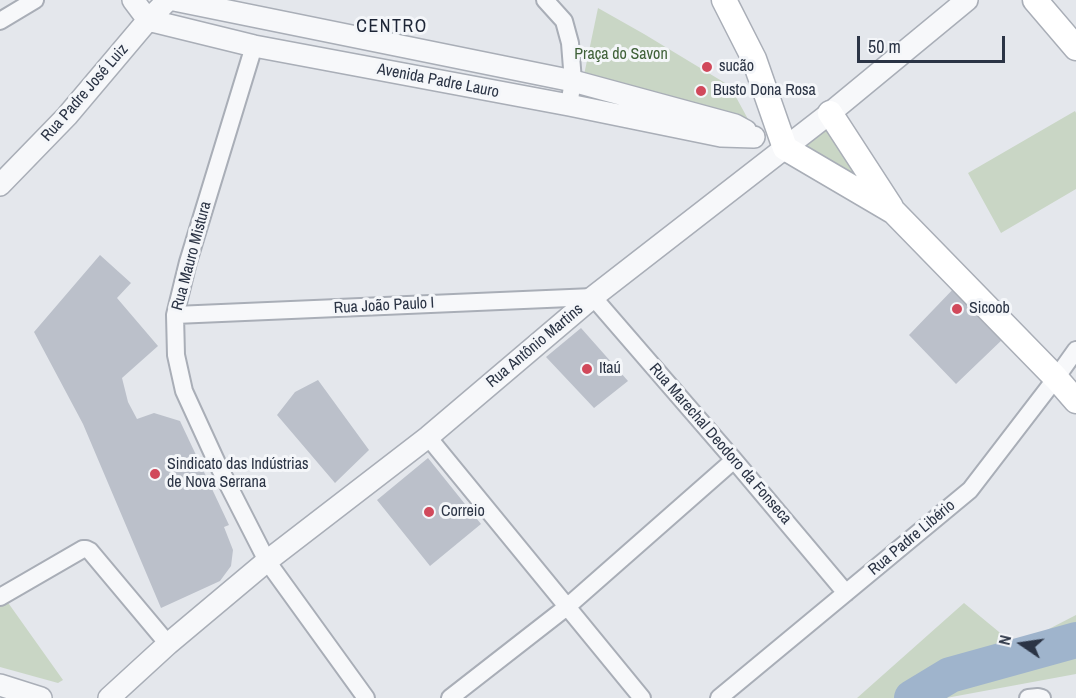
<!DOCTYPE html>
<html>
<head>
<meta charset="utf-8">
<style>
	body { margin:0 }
	#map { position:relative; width:1076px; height:698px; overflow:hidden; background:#e4e7ec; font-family:"Archivo Narrow",sans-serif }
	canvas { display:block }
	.north { position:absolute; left:992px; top:614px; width:60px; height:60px; -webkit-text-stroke:4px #f4f6f9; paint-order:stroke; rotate:283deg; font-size:16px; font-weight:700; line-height:24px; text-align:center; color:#2b3445 }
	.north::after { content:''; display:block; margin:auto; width:21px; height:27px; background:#2b3445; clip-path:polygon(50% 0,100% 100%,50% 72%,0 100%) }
	.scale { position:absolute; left:857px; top:36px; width:148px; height:27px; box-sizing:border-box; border:3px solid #2b3445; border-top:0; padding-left:8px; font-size:18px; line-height:21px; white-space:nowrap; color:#2b3445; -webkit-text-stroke:4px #f4f6f9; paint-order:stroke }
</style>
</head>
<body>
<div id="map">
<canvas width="1076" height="698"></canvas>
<div class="north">N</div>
<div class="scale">50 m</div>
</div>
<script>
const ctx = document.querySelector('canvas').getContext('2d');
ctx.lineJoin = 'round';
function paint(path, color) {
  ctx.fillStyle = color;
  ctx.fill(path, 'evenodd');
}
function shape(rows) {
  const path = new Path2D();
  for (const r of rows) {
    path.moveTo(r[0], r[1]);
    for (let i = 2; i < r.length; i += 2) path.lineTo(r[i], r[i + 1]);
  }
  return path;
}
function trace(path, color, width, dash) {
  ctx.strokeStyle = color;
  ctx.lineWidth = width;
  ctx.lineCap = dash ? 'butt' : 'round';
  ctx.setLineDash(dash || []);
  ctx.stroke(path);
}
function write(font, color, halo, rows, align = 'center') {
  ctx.font = font + ' "Archivo Narrow",sans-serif';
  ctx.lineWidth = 6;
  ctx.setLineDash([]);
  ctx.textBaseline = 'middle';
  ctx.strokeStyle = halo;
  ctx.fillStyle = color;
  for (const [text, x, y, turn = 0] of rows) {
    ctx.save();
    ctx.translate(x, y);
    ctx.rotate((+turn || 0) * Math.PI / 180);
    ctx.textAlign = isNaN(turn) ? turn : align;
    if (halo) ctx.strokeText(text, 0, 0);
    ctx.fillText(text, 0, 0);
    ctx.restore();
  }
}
paint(shape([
	[598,8,644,34,730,86,749,121,584,75],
	[1075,111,1076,113,1076,189,1001,233,968,173],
	[828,129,866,184,804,147],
	[4,597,63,680,58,683,0,667,0,600],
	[964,603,1016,646,1076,615,1076,674,946,698,857,698]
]), '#c9d6c5');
trace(shape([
	[912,698,950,675,1076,640]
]), '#9fb4cc', 36);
paint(shape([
	[100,255,131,283,117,298,158,346,122,378,128,402,137,419,154,413,180,421,229,525,224,527,233,550,231,566,220,581,161,608,83,424,34,332],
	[958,284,1005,337,956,384,909,335],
	[581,328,628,381,594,408,546,357],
	[318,380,369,450,335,483,277,415,295,392],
	[428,458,481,524,430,566,377,500]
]), '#bbc0ca');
const minor = shape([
	[545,0,564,21,570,43,573,81,569,105],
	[0,21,35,0],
	[254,46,188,262,175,315,176,355,184,391,217,463,267,561,366,698],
	[175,315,593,297,734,460,846,593],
	[428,437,642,698],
	[0,597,83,549,86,549,90,551,168,644],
	[450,698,568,606,734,460],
	[719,698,970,490,1056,378,1076,350],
	[1028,698,1038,697,1042,698]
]);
const tertiary = shape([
	[133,0,148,20,254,46,569,105,721,136,754,137],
	[174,0,573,81,735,125,746,131],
	[0,185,67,116,148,20,168,0],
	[0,685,41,698],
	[109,698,168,644,267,561,428,437,593,297,830,113,967,0]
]);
const secondary = shape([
	[724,0,754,59,785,148,894,212,1056,378,1076,401],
	[1035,0,1076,48],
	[830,113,891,207]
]);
trace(minor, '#a9aeb7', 20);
trace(tertiary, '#a9aeb7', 24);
trace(secondary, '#a9aeb7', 27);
trace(minor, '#f7f8fa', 16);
trace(tertiary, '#f7f8fa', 21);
trace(secondary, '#fff', 24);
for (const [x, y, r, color] of [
	[707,67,6,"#d1495b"],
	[701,91,6,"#d1495b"],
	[957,309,6,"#d1495b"],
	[587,369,6,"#d1495b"],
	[155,474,6,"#d1495b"],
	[429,512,6,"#d1495b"]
]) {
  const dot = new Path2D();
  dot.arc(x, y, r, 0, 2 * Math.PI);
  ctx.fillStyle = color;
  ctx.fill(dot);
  trace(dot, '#f4f6f9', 2);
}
write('16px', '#3f6138', '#f4f6f9', [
	["Praça do Savon",621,55]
]);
write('16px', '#2b3445', '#f4f6f9', [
	["sucão",719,67],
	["Busto Dona Rosa",713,91],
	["Sicoob",969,309],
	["Itaú",599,369],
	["Sindicato das Indústrias",167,465],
	["de Nova Serrana",167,483],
	["Correio",441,512]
], 'left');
write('16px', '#2b3445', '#f4f6f9', [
	["Avenida Padre Lauro",438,81,11],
	["Rua Padre José Luiz",85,93,-49],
	["Rua Mauro Mistura",192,256,-75],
	["Rua João Paulo I",384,306,-3],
	["Rua Antônio Martins",535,346,-40],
	["Rua Marechal Deodoro da Fonseca",720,444,49],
	["Rua Padre Libério",912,538,-40]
]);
ctx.letterSpacing = '1.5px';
write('18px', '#1d2536', '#f4f6f9', [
	["CENTRO",392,27]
]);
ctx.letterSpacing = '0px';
</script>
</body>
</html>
